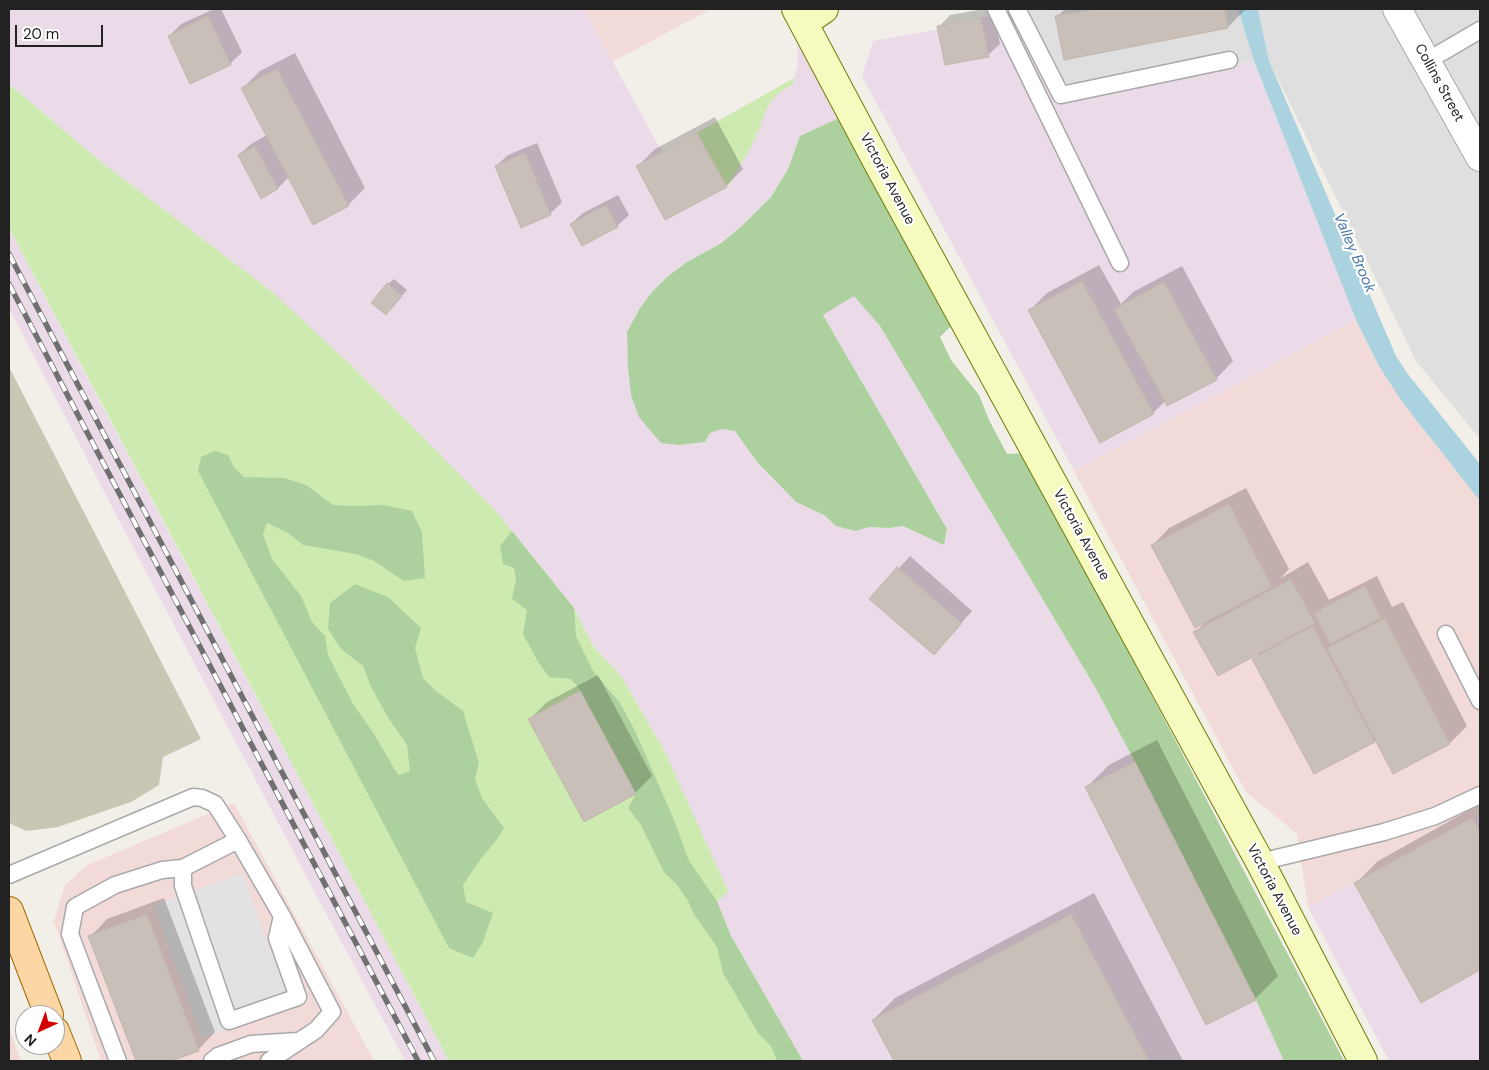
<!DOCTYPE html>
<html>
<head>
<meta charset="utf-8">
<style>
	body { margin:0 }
	#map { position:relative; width:1489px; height:1070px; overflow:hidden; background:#f2efe9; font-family:"DM Sans",sans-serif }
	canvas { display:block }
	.frame { position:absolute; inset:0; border:10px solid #222; pointer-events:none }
	.north { position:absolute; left:15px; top:1005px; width:50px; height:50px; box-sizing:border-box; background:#fff; border:1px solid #a7a7a7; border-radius:50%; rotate:223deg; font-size:14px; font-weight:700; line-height:20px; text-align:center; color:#222 }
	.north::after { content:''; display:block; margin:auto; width:18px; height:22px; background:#d40000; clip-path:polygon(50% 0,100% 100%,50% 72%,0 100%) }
	.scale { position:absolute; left:15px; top:25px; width:88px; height:22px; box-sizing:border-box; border:2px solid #222; border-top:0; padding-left:6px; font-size:15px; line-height:18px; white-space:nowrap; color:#222; -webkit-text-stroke:4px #fff; paint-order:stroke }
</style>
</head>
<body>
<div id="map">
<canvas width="1489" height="1070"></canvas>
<div class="frame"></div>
<div class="north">N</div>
<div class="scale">20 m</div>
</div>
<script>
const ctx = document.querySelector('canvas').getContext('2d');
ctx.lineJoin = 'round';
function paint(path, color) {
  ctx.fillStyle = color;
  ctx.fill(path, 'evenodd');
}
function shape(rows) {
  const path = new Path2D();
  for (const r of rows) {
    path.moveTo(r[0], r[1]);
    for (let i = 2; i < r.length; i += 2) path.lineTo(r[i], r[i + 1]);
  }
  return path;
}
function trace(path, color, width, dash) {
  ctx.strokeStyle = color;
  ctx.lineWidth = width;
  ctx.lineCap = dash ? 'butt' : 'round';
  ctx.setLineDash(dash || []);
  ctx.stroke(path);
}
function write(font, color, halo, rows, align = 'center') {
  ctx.font = font + ' "DM Sans",sans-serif';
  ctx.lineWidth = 4.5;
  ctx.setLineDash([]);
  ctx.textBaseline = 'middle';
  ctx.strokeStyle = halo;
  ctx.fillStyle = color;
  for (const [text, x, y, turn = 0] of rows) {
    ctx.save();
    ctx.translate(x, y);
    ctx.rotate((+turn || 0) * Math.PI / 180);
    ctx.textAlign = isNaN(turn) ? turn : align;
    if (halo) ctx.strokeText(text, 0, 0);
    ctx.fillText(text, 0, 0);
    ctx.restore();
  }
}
paint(shape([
	[1019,9,1238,9,1254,61,1055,102,1008,11],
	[1258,9,1480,9,1480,439,1416,361,1269,61]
]), '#e0dfdf');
paint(shape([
	[584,9,711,9,612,62],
	[1356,320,1380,368,1403,403,1480,501,1480,814,1308,907,1297,834,1245,791,1074,471],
	[234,803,374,1061,101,1061,54,921,65,885,87,865],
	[9,1028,21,1061,9,1061]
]), '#f2dad9');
paint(shape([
	[9,9,584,9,662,152,794,78,798,65,797,44,839,118,800,136,788,169,771,197,743,225,720,244,687,262,667,277,652,292,640,308,627,333,628,368,631,395,679,445,705,442,710,433,722,429,735,431,757,462,796,502,824,515,836,526,855,531,870,527,889,528,903,526,944,545,947,529,823,315,854,295,880,326,1095,687,1135,762,1256,1000,1284,1061,803,1061,731,936,717,901,692,816,665,752,621,676,593,646,574,608,493,508,453,468,271,291,100,161,9,84],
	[1008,11,1055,102,1254,61,1356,320,1074,471,862,76,873,41,933,30],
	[9,228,97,396,449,1061,405,1061,313,889,112,507,9,308],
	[1480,814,1480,1061,1389,1061,1308,907]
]), '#ebdbe8');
paint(shape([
	[9,367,201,739,163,757,159,785,131,802,58,827,26,831,9,823]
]), '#c7c7b4');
paint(shape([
	[794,78,793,84,777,94,767,108,759,130,750,149,727,187,697,133],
	[9,84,100,161,271,291,355,369,493,508,574,608,593,646,621,676,665,752,728,891,717,902,731,936,803,1061,449,1061,9,228]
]), '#cdebb0');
paint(shape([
	[839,118,953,324,940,337,951,360,979,395,989,420,1007,454,1024,453,1344,1061,1284,1061,1256,1000,1135,762,1095,687,880,326,854,296,823,315,947,529,944,545,903,526,889,528,870,527,855,531,836,526,824,515,796,502,757,462,735,431,722,429,710,433,705,442,679,445,661,443,639,417,631,395,628,368,627,332,640,308,652,292,667,277,687,262,720,244,743,225,771,197,788,169,800,136],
	[215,451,228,455,234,467,244,477,284,478,306,485,333,505,356,506,384,505,412,511,422,532,425,578,404,581,374,561,356,554,303,545,288,533,267,523,263,534,272,559,301,596,312,622,325,636,328,655,353,704,374,734,398,775,410,771,407,745,389,719,371,687,363,666,341,649,328,629,330,603,355,584,388,597,421,628,415,648,423,678,436,691,463,711,479,763,475,779,482,798,504,828,498,838,480,860,463,885,466,902,493,913,483,942,473,958,449,948,198,471,201,457],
	[512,531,574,608,576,636,593,671,620,703,636,733,674,820,689,861,717,901,731,936,803,1061,777,1061,771,1046,758,1033,723,973,717,947,694,914,687,899,677,885,664,872,641,825,628,808,636,794,581,691,571,679,549,677,537,660,523,634,527,610,512,599,516,579,514,568,503,564,500,546]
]), '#add19e');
paint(shape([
	[242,873,291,1006,202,1038,154,905]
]), '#e2e2e2');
paint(shape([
	[1238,9,1258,9,1269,61,1396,356,1407,373,1480,464,1480,501,1403,403,1380,368,1356,320,1254,61]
]), '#aad3df');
paint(shape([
	[214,9,221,9,242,52,230,64,169,36,181,24],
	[984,9,993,9,1000,44,988,55,939,27,950,15],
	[1065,9,1245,9,1245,10,1228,27,1057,17],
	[295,53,365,188,348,205,289,177,278,188,261,197,239,155,251,144,267,135,243,88,260,71],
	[715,117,743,169,726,186,638,166,655,149],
	[537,143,562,202,550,214,496,166,508,155],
	[618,195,629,215,617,226,571,224,583,213],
	[1099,265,1121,304,1133,292,1182,266,1233,361,1216,379,1165,401,1153,413,1030,310,1047,293],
	[394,279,407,290,386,314,388,284],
	[1246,488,1289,569,1281,578,1308,562,1329,600,1377,576,1392,607,1403,602,1467,726,1450,743,1393,772,1376,739,1374,741,1254,659,1261,652,1195,633,1207,620,1152,546,1169,528],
	[910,556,972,611,945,642,871,599],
	[598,675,652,776,635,793,530,719,547,702],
	[1157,740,1278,976,1255,999,1087,787,1109,765],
	[1480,804,1480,969,1421,1002,1356,883,1378,861],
	[1094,893,1183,1061,895,1061,873,1020,895,998],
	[164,898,215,1032,198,1050,167,1061,137,1061,90,937,107,919]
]), '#0003');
const building = shape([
	[1096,9,1225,9,1228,28,1064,60,1055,16,1096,9],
	[208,16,231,65,190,84,168,36,208,16],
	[981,18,989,57,945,65,937,26,981,18],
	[277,69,349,206,313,225,241,88,277,69],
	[697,133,727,187,665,220,636,166,697,133],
	[255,146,278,189,261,199,238,155,255,146],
	[525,153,551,215,521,228,495,166,525,153],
	[606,205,618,227,582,246,570,224,606,205],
	[1082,281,1154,414,1100,443,1028,310,1082,281],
	[1164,282,1217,380,1167,406,1114,309,1164,282],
	[387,283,402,296,386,315,371,303,387,283],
	[1229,504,1272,587,1195,628,1151,545,1229,504],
	[897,567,962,623,934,655,869,599,897,567],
	[1291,579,1315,623,1218,676,1193,632,1291,579],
	[1365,586,1381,618,1330,644,1314,613,1365,586],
	[1385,618,1450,744,1393,774,1327,648,1385,618],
	[1313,626,1375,742,1314,774,1252,659,1313,626],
	[580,691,636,794,584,822,528,719,580,691],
	[1135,762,1256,1000,1206,1025,1085,787,1135,762],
	[1472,818,1480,832,1480,970,1421,1003,1354,883,1472,818],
	[147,914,199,1051,171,1061,136,1061,88,936,147,914],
	[1071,914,1149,1061,894,1061,872,1020,1071,914]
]);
paint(building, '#c7bfb8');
trace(building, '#c4b6ab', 1);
const lane = shape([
	[996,9,1120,263],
	[1017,9,1061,95,1229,60],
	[1427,61,1480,30],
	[1446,634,1480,701],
	[1260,862,1384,832,1435,816,1480,795],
	[9,875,193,797,202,798,215,804,238,840,282,916,277,938,298,997,229,1021,183,886,183,868,238,840],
	[118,1061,70,934,75,907,115,885,162,870,183,868],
	[212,1061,218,1056,251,1044,298,1041],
	[269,1061,316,1030,332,1012,282,916]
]);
const street = shape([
	[1397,9,1480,157]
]);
const secondary = shape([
	[796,9,880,167,1260,862,1363,1061],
	[805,22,824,9]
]);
const primary = shape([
	[9,911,49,1015],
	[55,1031,67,1061]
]);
trace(lane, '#a9a9a9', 19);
trace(street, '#a9a9a9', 30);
trace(secondary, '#707d05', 30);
trace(primary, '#a06b00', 30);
trace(lane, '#fff', 16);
trace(street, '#fff', 28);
trace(secondary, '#f7fabf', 28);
trace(primary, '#fcd6a4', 28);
const rail = shape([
	[9,254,434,1061],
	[9,284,418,1061]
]);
trace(rail, '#707070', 5.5);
trace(rail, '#fff', 4, [11]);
write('14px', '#222', '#fff', [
	["Collins Street",1439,83,61],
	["Victoria Avenue",887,179,62],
	["Victoria Avenue",1081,535,61],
	["Victoria Avenue",1274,890,62]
]);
write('italic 15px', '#4a7aab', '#fff', [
	["Valley Brook",1354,253,67]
]);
</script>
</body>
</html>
